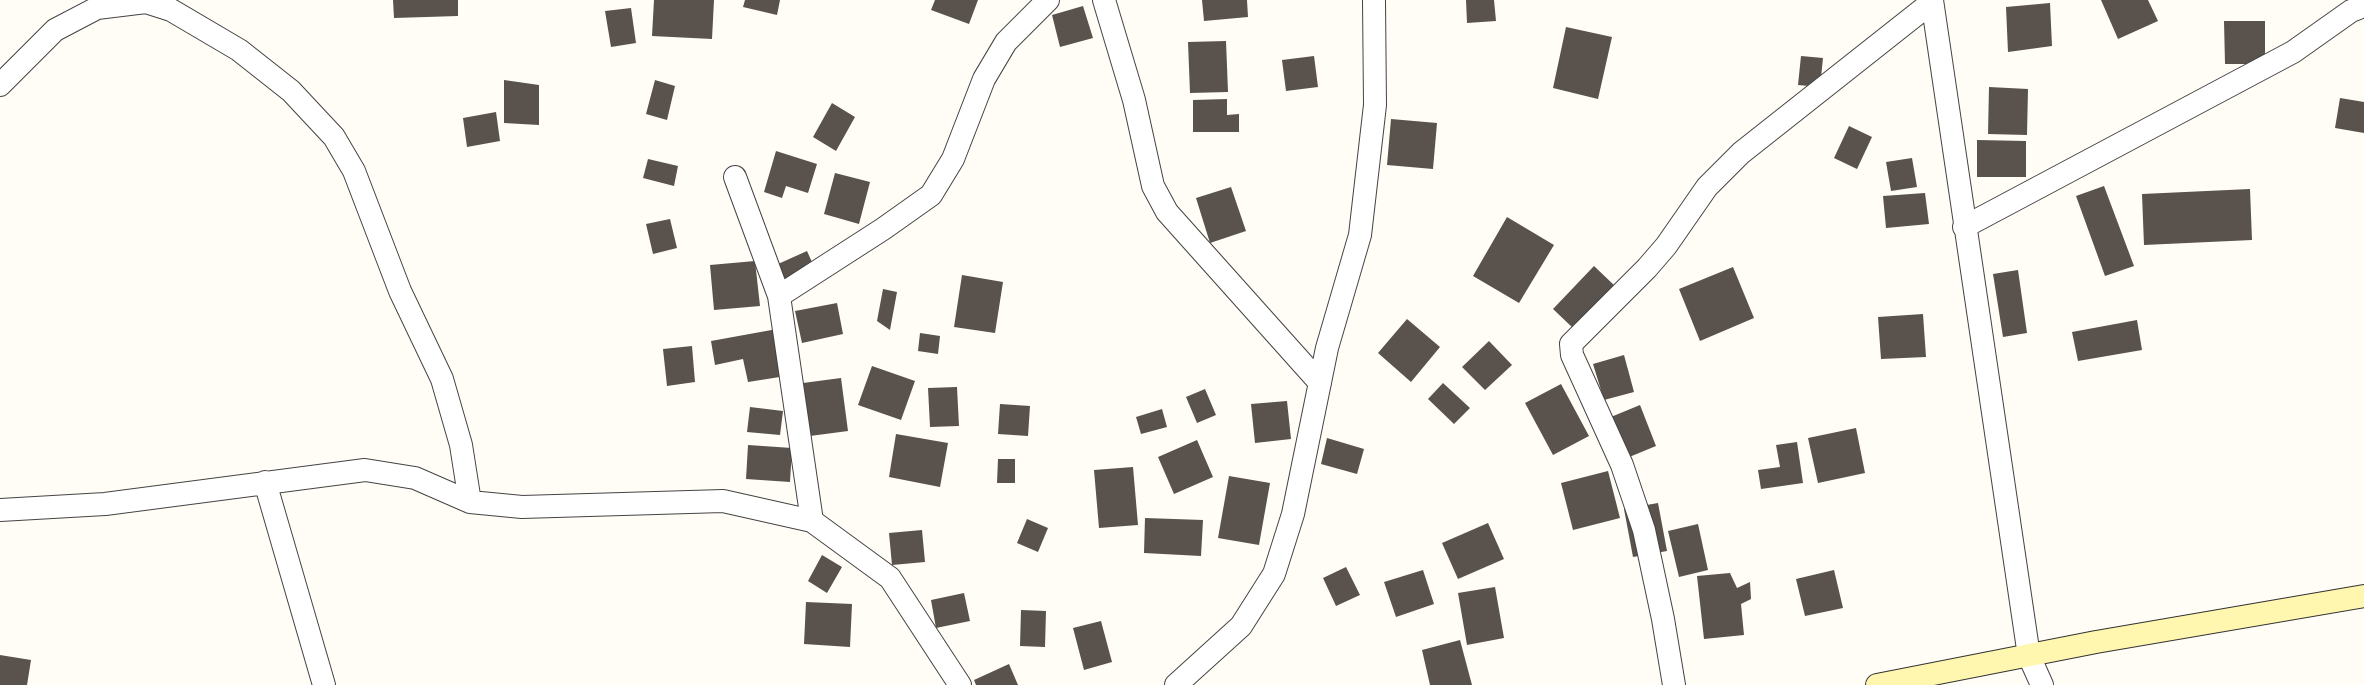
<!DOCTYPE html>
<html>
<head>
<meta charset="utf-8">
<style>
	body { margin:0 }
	canvas { display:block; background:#fffdf5 }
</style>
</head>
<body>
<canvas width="2364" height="685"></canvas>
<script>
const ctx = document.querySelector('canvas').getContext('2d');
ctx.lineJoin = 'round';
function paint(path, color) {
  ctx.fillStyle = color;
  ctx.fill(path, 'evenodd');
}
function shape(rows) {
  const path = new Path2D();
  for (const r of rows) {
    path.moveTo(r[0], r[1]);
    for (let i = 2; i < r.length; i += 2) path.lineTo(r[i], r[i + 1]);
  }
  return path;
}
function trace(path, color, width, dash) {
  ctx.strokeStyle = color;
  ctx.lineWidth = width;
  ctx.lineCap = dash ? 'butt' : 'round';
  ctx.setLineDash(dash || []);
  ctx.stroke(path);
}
paint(shape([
	[393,0,458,0,458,16,394,18],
	[654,0,714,0,712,39,652,36],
	[745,0,780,0,777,15,743,7],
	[935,0,978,0,969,24,931,10],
	[1202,0,1247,0,1248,17,1204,21],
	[1466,0,1494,0,1496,21,1467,23],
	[2101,0,2148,0,2158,21,2118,39],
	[2050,3,2052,46,2008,52,2006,7],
	[1083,6,1093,38,1060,47,1052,15],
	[631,8,636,43,611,47,605,11],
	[2224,21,2265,21,2265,64,2225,64],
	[1566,27,1612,37,1598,99,1553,88],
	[1226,41,1228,92,1190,93,1188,42],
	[1314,56,1318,87,1286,91,1282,60],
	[1801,56,1823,58,1820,87,1798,85],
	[504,80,539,85,539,125,504,123],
	[655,80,675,86,667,120,646,114],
	[1989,87,2028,89,2027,135,1988,134],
	[2340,98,2364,102,2364,133,2335,128],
	[1227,99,1227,115,1239,114,1239,132,1193,132,1193,100],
	[832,103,855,117,836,151,813,137],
	[496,112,500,141,467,147,463,118],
	[1391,119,1437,123,1433,169,1387,165],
	[1849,126,1872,137,1857,169,1834,158],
	[1977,140,2026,141,2026,177,1977,177],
	[776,151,817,164,808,193,786,186,782,198,764,192],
	[1912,158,1917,187,1891,191,1886,162],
	[648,159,678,166,674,186,643,178],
	[835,173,870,182,859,224,824,214],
	[2104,186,2134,266,2105,276,2076,196],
	[1231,187,1246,231,1210,243,1196,198],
	[2250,189,2252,240,2144,245,2142,194],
	[1925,193,1929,224,1886,228,1883,196],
	[1507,217,1554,245,1519,303,1473,276],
	[670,219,677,248,653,254,646,224],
	[807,251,816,271,787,283,778,264],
	[755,261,760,306,714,310,710,265],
	[1594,266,1615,286,1574,329,1553,309],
	[1733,267,1754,318,1700,341,1679,289],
	[2018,270,2027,333,2003,337,1993,274],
	[962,275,1003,282,995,333,954,327],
	[883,289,897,292,890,330,877,321],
	[837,303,843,334,802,343,795,311],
	[1923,314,1926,357,1881,359,1878,317],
	[1407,319,1440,347,1411,382,1378,353],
	[2137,320,2142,350,2078,361,2072,332],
	[777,329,786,376,748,382,743,359,715,365,711,341],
	[920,333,940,336,938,354,918,351],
	[1489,341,1512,365,1485,390,1462,367],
	[692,346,695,382,667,386,663,349],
	[1624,355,1634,392,1604,400,1593,364],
	[872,366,915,381,901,420,858,405],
	[841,378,848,431,810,436,803,383],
	[1443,383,1470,408,1454,424,1428,399],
	[1561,384,1589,436,1553,455,1525,403],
	[957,387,959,426,930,427,928,388],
	[1205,389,1216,415,1197,423,1186,397],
	[1287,401,1291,439,1255,443,1251,404],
	[1000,404,1030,406,1028,436,998,434],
	[1640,405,1656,446,1622,460,1606,419],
	[750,407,783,411,780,435,747,432],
	[1162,409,1167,427,1141,434,1136,417],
	[1856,428,1865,473,1818,483,1808,438],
	[896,434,948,443,940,487,889,477],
	[1327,438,1364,449,1357,474,1321,464],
	[1197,440,1213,477,1174,494,1158,457],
	[1797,442,1803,483,1761,489,1758,470,1780,467,1776,445],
	[748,445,792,448,790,482,746,479],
	[998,459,1015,459,1015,483,997,483],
	[1133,467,1138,525,1099,528,1094,470],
	[1608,471,1620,518,1573,530,1561,483],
	[1229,476,1270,483,1259,545,1218,538],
	[1658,503,1667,551,1633,557,1624,509],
	[1145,518,1203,520,1201,556,1144,553],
	[1027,519,1048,528,1038,552,1017,543],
	[1488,523,1504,559,1458,579,1442,543],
	[1698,524,1708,570,1679,577,1668,531],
	[922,530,925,562,892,565,889,533],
	[822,555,842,567,827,593,808,581],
	[1346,567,1360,595,1336,606,1323,578],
	[1423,570,1434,604,1396,617,1384,582],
	[1834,570,1843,608,1805,616,1796,579],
	[1730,573,1737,588,1750,582,1751,599,1741,604,1744,635,1704,639,1697,576],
	[1495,587,1504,638,1467,645,1458,593],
	[964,593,970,621,936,628,931,600],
	[806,602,852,604,850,647,804,644],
	[1021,610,1046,611,1045,647,1020,646],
	[1101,621,1112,662,1084,670,1073,628],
	[1460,640,1472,685,1430,685,1422,650],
	[0,655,31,660,27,685,0,685],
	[1009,664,1018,685,976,685,974,680]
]), '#5a524d');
const street = shape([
	[1104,0,1134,100,1153,186,1167,212,1320,383],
	[1932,0,2029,656,2042,685],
	[0,85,55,30,97,8,146,2,171,10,239,50,291,91,334,137,354,171,400,291,442,379,461,445,470,502],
	[735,177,779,296,812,521],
	[1964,227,2293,52,2351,11,2364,6],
	[779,296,883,229,931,195,953,159,984,79,1006,42,1048,0],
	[265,482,324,685],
	[0,510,105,504,365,470,415,478,470,502,522,507,723,501,812,521,890,578,960,685],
	[1176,685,1241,626,1274,574,1293,514,1327,348,1360,235,1375,105,1374,0],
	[1674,685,1663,619,1644,530,1622,465,1572,355,1571,344,1647,268,1666,246,1707,187,1741,153,1932,2]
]);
const secondary = shape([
	[1877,685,2096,642,2364,596]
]);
trace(street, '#444', 24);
trace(secondary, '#333', 24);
trace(street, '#fff', 22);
trace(secondary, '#fff6b0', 22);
</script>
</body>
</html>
